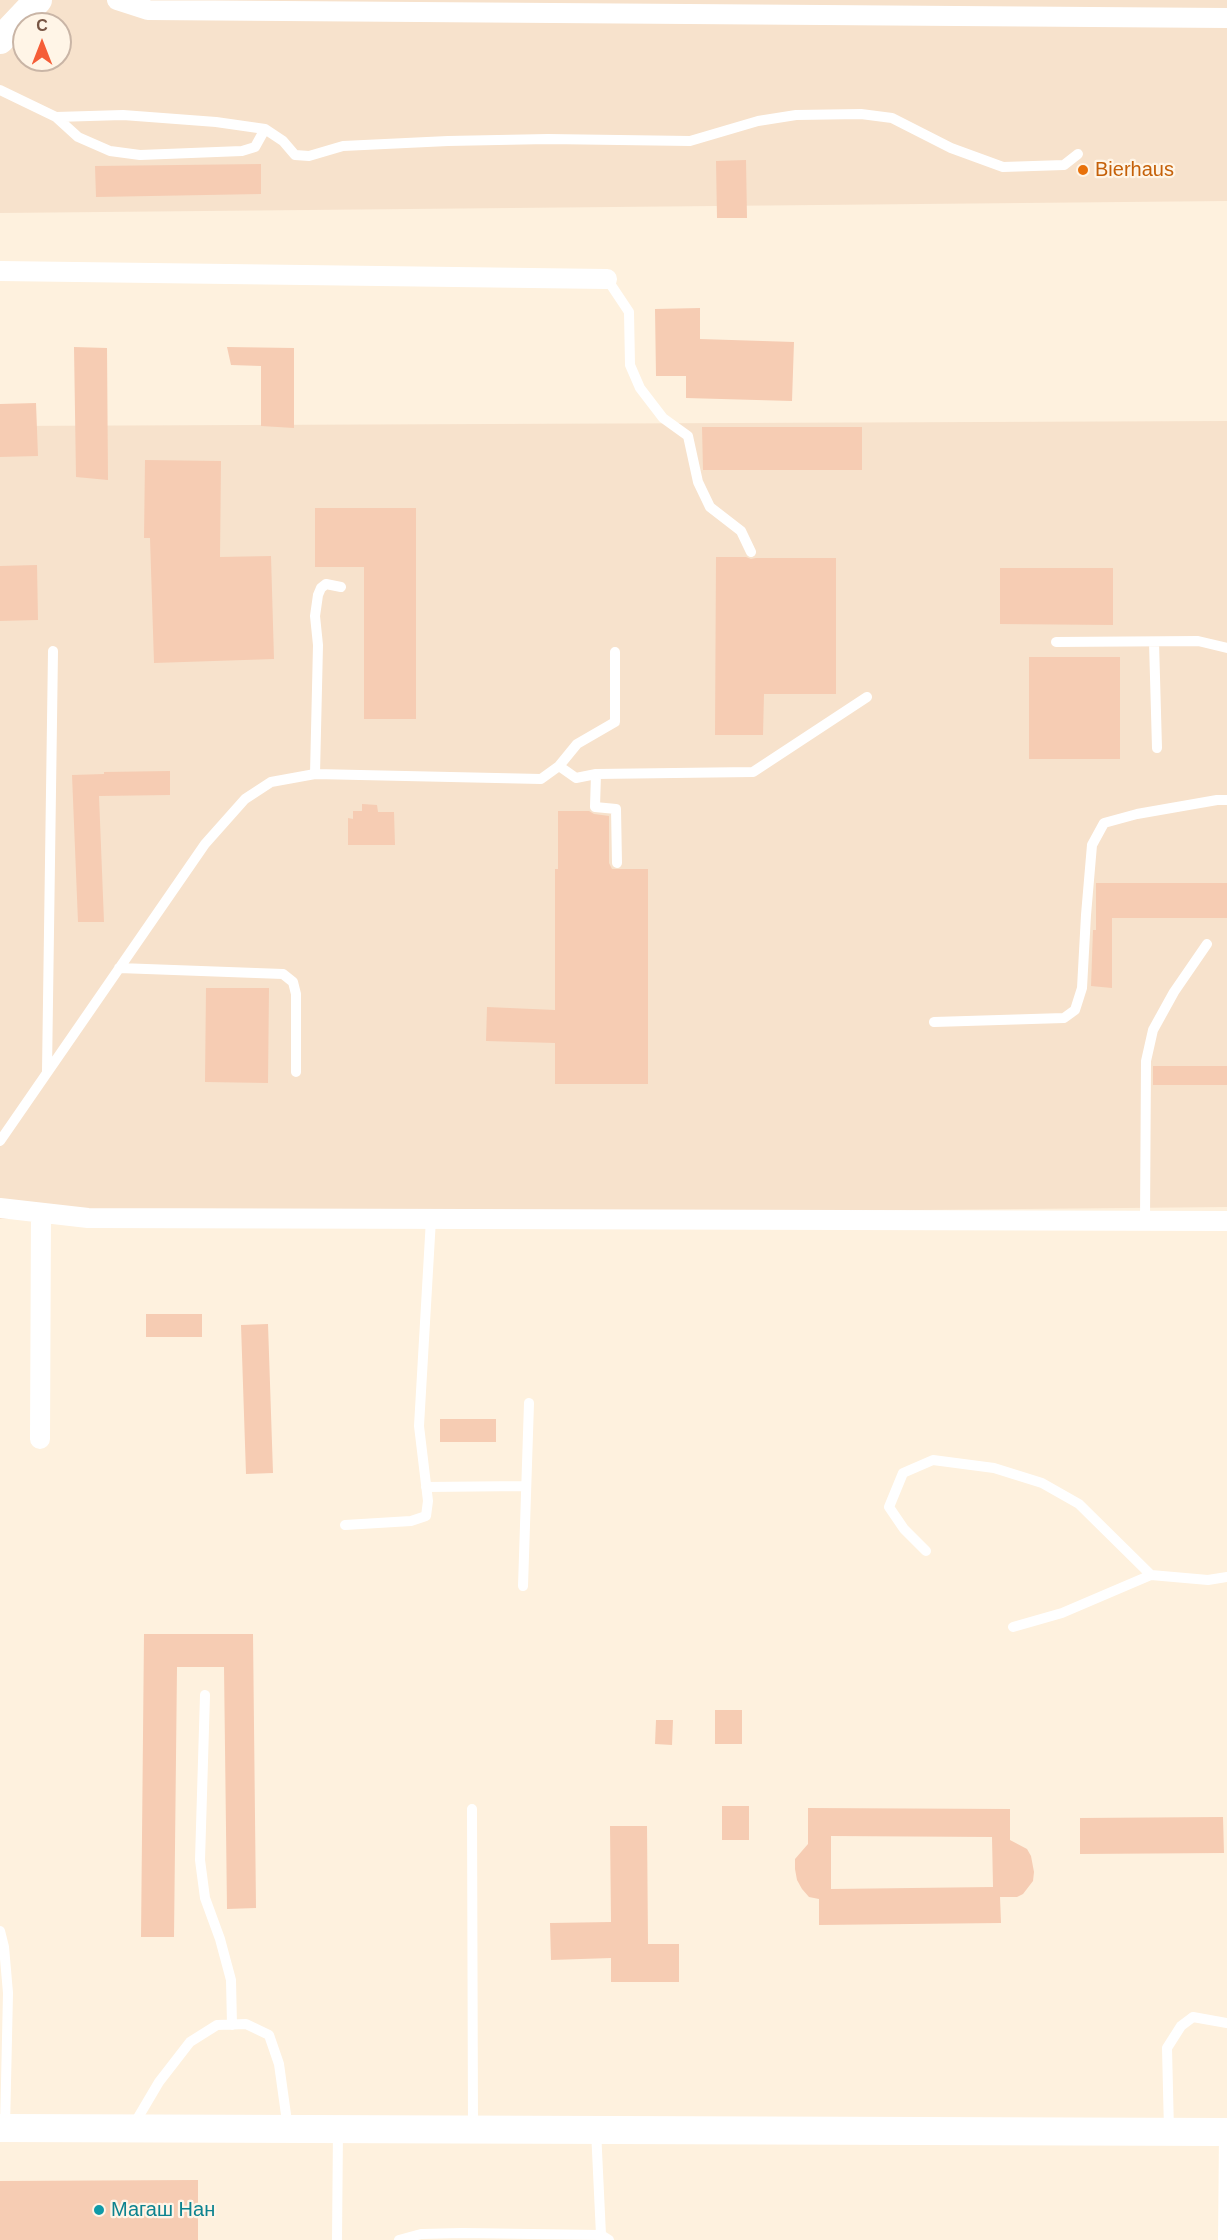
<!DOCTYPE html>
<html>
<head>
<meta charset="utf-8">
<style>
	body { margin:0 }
	#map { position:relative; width:1227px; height:2240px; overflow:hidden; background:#fef1de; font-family:Arial,sans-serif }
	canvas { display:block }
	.north { position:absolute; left:12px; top:12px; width:60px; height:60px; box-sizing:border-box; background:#fff5e7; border:2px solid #c9b5a6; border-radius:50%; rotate:0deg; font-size:16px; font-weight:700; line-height:24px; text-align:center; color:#754 }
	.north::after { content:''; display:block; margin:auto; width:21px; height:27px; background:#f55d37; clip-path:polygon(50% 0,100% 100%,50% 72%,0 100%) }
</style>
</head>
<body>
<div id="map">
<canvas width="1227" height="2240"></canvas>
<div class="north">С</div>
</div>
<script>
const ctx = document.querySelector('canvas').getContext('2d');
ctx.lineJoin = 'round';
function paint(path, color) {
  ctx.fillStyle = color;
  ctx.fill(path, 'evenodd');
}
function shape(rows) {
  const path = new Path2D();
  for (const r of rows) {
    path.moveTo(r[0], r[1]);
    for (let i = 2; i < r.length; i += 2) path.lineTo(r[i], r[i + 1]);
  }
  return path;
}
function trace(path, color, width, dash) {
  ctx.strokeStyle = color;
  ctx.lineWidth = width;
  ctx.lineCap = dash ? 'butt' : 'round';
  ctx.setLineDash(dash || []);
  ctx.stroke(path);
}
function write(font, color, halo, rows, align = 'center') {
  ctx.font = font + ' Arial,sans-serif';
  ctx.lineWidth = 4.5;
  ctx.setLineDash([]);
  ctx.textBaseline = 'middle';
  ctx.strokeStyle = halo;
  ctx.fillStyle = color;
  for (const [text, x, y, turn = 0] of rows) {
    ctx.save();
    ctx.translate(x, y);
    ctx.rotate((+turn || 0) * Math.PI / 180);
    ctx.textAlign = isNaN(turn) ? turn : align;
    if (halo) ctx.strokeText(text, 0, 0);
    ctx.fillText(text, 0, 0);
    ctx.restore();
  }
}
paint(shape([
	[0,0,1227,0,1227,201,0,213],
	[24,24,60,24,60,60,24,60],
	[1227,421,1227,1207,0,1219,0,426]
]), '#f7e2cc');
paint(shape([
	[746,160,747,218,717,218,716,161],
	[261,164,261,194,96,197,95,166],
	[700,308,700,339,794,342,792,401,686,398,686,376,656,376,655,309],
	[74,347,107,348,108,480,76,477],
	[227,347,294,348,294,428,261,426,261,366,231,365],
	[36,403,38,456,0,457,0,404],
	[702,427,862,427,862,470,703,470],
	[145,460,221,461,220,557,271,556,274,659,154,663,150,538,144,538],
	[315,508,416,508,416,719,364,719,364,567,315,567],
	[716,557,746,557,751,559,756,558,836,558,836,694,764,694,763,735,715,735],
	[37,565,38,620,0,621,0,566],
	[1000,568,1113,568,1113,625,1000,624],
	[1029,657,1120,657,1120,759,1029,759],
	[170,771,170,795,99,796,104,922,78,922,72,775,104,774,104,772],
	[362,804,377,805,378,812,394,812,395,845,348,845,348,818,353,819,353,811,362,811],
	[558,811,589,811,594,814,609,816,609,863,612,869,648,869,648,1084,555,1084,555,1043,486,1041,487,1007,555,1010,555,869,558,869],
	[1096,883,1227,883,1227,918,1112,918,1112,988,1091,986,1093,930,1096,930],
	[206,988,269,988,268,1083,205,1082],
	[1153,1066,1227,1066,1227,1085,1153,1085],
	[146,1314,202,1314,202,1337,146,1337],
	[268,1324,273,1473,246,1474,241,1325],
	[440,1419,496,1419,496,1442,440,1442],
	[144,1634,253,1634,256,1908,227,1909,224,1667,177,1667,174,1937,141,1937],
	[715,1710,742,1710,742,1744,715,1744],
	[656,1720,673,1720,672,1745,655,1744],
	[722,1806,749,1806,749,1840,722,1840],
	[808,1808,1010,1809,1010,1840,1027,1849,1031,1856,1034,1872,1033,1881,1023,1894,1017,1897,1000,1897,1001,1923,819,1925,819,1899,809,1897,802,1889,797,1880,795,1869,795,1859,808,1844],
	[831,1836,992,1837,993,1887,831,1889],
	[1223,1817,1224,1853,1080,1854,1080,1818],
	[610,1826,647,1826,648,1944,679,1944,679,1982,611,1982,611,1958,551,1960,550,1923,611,1922],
	[198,2180,198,2240,0,2240,0,2181]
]), '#f6ccb3');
trace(shape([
	[0,90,56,117,123,115,216,122,265,129,283,141,295,155,309,156,343,146,448,141,548,139,690,141,758,121,796,115,861,114,892,118,951,148,1003,167,1064,165,1078,154],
	[56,117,78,137,110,151,140,155,242,151,255,147,265,129],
	[607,279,629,312,630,365,640,388,663,418,688,436,698,482,710,507,741,531,751,552],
	[1056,642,1198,641,1227,648],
	[1154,642,1157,748],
	[559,766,577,744,615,722,615,652],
	[315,774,318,645,315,616,318,595,321,588,326,584,341,587],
	[596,774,595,807,616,809,617,863],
	[119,968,283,974,293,982,296,994,296,1072],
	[934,1022,1064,1018,1075,1010,1082,988,1086,915,1092,845,1104,823,1137,814,1217,800,1227,800],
	[47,1071,53,651],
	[0,1141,205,844,245,799,271,782,315,774,541,779,559,766,576,778,596,774,753,772,867,697],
	[1145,1221,1146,1061,1153,1030,1174,992,1207,944],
	[426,1487,526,1486],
	[345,1525,411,1521,426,1516,428,1501,419,1426,431,1219],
	[926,1551,904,1529,889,1507,903,1473,933,1460,994,1468,1042,1483,1079,1504,1151,1575,1208,1580,1227,1577],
	[523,1586,529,1403],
	[1013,1627,1062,1613,1151,1575],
	[205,1695,200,1860,205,1898,220,1939,231,1980,232,2025],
	[472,1809,473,2130],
	[0,1931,4,1947,8,1993,5,2128],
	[133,2126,159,2082,190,2042,217,2025,246,2024,269,2035,279,2064,288,2129],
	[596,2130,601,2235],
	[1169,2131,1167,2048,1181,2026,1193,2017,1227,2023],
	[337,2240,338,2129],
	[399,2240,421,2234,462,2233,601,2235,609,2240],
	[1223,2240,1224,2132]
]), '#fff', 10);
trace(shape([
	[117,0,148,10,1227,18],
	[0,271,607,279],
	[0,1208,88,1218,1227,1221],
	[40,1439,41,1213]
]), '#fff', 20);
trace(shape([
	[0,40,38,0],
	[0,2128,1227,2132]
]), '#fff', 28);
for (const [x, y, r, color] of [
	[1083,170,6,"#e8710a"],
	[99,2210,6,"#0f9aa8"]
]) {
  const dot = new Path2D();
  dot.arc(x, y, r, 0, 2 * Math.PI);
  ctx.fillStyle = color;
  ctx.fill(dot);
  trace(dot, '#fff5e7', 2);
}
write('20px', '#c56008', '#fff5e7', [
	["Bierhaus",1095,170]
], 'left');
write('20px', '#0d838f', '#fff5e7', [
	["Магаш Нан",111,2210]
], 'left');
</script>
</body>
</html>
